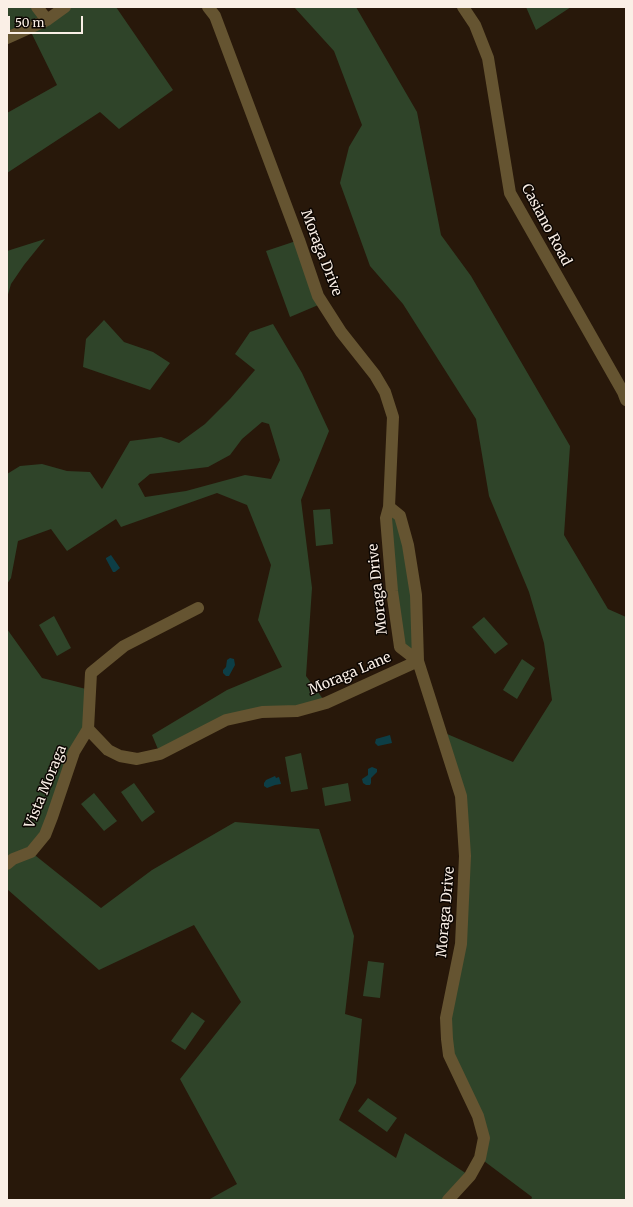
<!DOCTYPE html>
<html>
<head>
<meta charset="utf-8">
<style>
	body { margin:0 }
	#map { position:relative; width:633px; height:1207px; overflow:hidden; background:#28180a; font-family:Merriweather,serif }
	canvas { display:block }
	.frame { position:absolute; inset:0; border:8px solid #faefe6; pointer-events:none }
	.scale { position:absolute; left:8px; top:16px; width:75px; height:18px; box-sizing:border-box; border:2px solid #faefe6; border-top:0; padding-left:5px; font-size:12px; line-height:14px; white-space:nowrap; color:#faefe6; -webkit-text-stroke:3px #0c0602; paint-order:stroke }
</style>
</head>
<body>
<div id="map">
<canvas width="633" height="1207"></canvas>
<div class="frame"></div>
<div class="scale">50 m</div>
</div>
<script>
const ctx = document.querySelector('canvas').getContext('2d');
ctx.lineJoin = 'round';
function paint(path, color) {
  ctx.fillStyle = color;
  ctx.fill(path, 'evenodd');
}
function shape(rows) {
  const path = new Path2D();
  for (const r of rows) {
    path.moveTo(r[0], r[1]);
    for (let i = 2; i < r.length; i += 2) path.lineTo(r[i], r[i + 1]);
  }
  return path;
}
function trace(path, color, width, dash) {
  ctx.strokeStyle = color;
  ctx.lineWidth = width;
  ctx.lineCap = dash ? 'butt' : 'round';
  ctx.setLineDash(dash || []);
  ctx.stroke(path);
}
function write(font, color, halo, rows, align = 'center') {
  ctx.font = font + ' Merriweather,serif';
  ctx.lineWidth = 3;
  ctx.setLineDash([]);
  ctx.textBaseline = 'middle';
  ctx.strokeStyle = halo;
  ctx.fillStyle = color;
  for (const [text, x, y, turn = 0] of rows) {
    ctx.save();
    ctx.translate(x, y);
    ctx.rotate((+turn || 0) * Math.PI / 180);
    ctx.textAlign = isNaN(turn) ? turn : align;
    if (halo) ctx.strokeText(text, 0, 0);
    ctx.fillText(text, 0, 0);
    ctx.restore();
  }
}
paint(shape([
	[7,7,37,7,47,20,65,7,116,7,173,90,119,129,100,112,7,173,7,113,57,85,29,28,7,38],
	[294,7,356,7,417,112,441,235,471,276,570,446,564,535,608,609,626,617,626,1200,531,1200,532,1197,480,1158,484,1138,447,1039,461,944,461,796,440,731,513,762,552,700,544,643,529,592,489,496,476,419,403,304,370,266,340,183,349,147,362,125,334,51],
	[526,7,571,7,536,30],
	[45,239,24,265,11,284,7,298,7,251],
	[299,240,323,303,290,317,266,251],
	[104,320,124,342,153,352,170,363,150,390,83,367,86,339],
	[273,324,302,373,329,431,301,500,312,588,306,676,326,703,226,720,160,754,152,735,227,690,282,667,258,620,271,565,247,505,217,493,121,527,116,519,67,551,51,529,18,541,11,578,7,584,7,474,20,466,42,464,67,471,90,472,102,489,130,441,161,437,179,443,205,424,230,399,255,370,235,354,250,332],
	[262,422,269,424,280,460,271,479,245,475,186,491,145,497,138,484,150,474,208,467,230,455,242,439],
	[389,507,408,545,418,661,400,647],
	[330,509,333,544,316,546,313,510],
	[54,616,71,648,57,656,39,625],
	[484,617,508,644,495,654,472,627],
	[7,629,42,678,90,690,88,729,52,817,31,852,101,908,152,870,235,822,319,829,354,936,345,1014,362,1019,356,1083,339,1120,396,1158,405,1133,470,1176,448,1200,208,1200,237,1184,180,1079,241,1002,194,925,99,970,7,889],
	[522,659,535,668,517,699,503,690],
	[301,753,308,789,291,792,285,757],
	[134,783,155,812,142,822,121,792],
	[348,783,351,801,325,806,322,788],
	[94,793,117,821,104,831,81,804],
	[368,961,384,963,380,998,363,996],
	[192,1012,205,1021,185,1050,171,1041],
	[368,1098,397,1118,387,1132,358,1111]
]), '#2f4429');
paint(shape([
	[111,555,120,568,115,572,113,572,106,559,106,558],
	[230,658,234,659,235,665,229,676,226,676,223,673,223,670,226,667,227,660],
	[390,735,392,743,378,746,375,743,376,739],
	[372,767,377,769,377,772,371,778,371,783,370,785,366,785,363,783,362,779,368,775,368,769],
	[275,776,276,778,279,777,281,784,275,785,267,788,264,786,264,783,266,780]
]), '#0d3e46');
trace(shape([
	[37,7,47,20],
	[208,7,215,16,299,240,318,296,341,332,375,375,385,392,393,417,389,507,386,518,392,591,400,647,418,661],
	[463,7,475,25,488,58,510,193,623,392,626,400],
	[7,38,47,20,65,7],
	[389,507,400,516,408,545,416,595,418,661,461,796,465,856,461,944,446,1018,447,1039,449,1055,478,1116,484,1138,480,1158,470,1176,448,1200],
	[198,608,124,646,91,673,88,729,108,750,120,756,137,759,160,754,226,720,262,712,297,711,326,703,418,661],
	[7,864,13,859,31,852,45,835,52,817,74,752,88,729]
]), '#655431', 12);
write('14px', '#faefe6', '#0c0602', [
	["Casiano Road",546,225,62],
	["Moraga Drive",321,253,69],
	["Moraga Drive",378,589,-96],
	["Moraga Lane",350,674,-23],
	["Vista Moraga",46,787,-68],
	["Moraga Drive",446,912,-85]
]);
</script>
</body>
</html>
